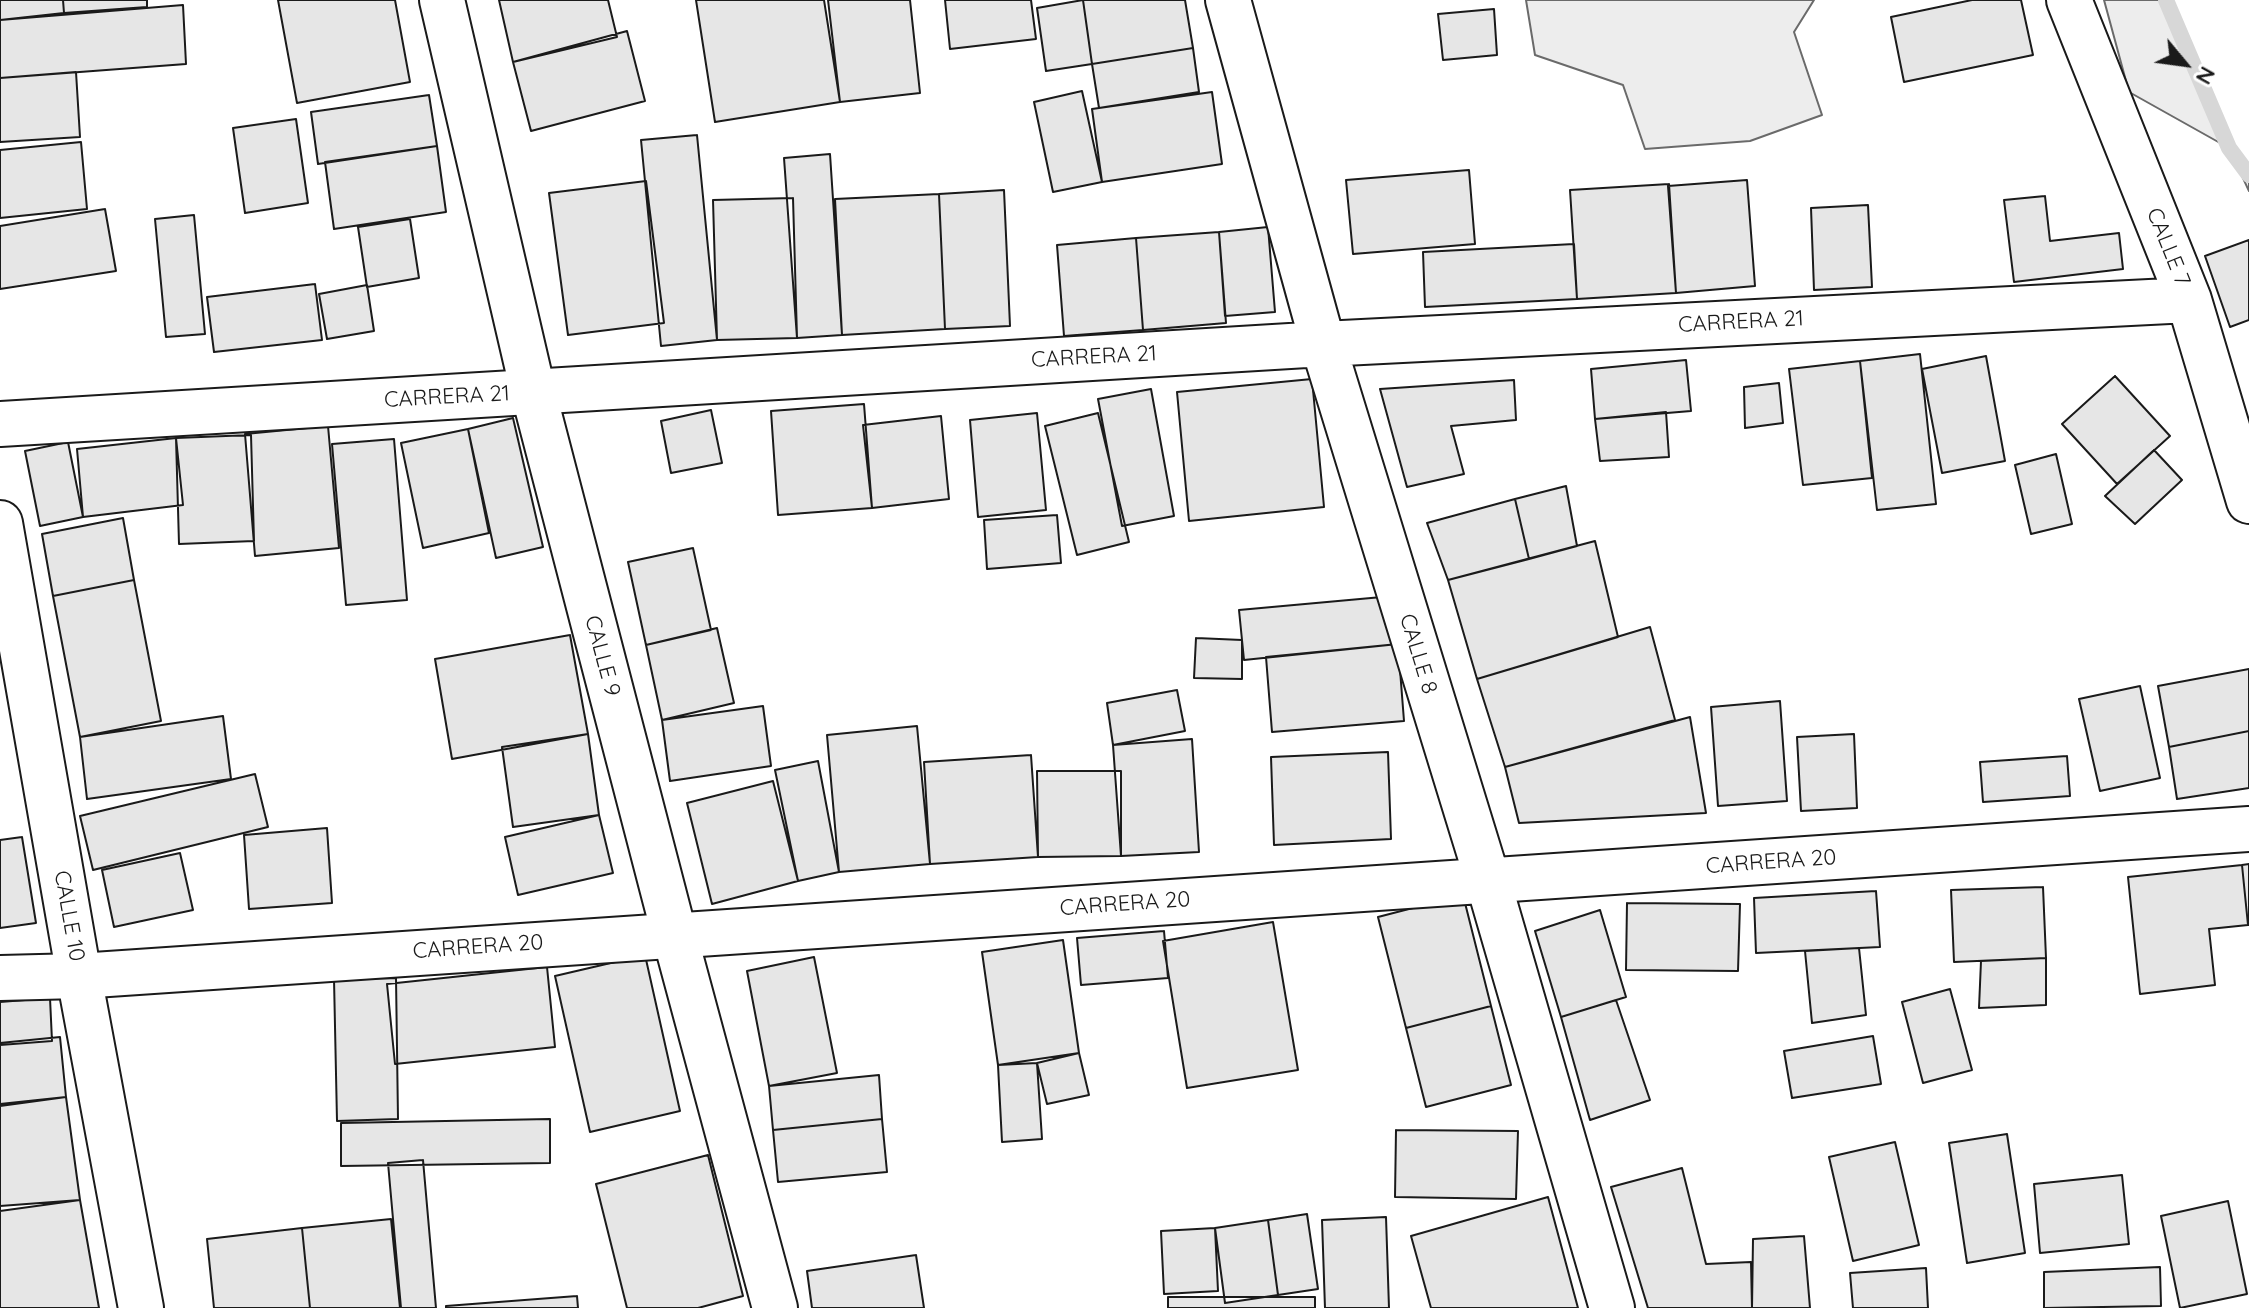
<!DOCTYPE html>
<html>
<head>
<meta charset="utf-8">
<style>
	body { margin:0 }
	#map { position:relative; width:2249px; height:1308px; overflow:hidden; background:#fff; font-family:Quicksand,sans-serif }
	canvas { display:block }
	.north { position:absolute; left:2145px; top:24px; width:80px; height:80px; -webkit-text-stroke:6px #fff; paint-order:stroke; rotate:119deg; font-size:22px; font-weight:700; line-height:32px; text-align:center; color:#1a1a1a }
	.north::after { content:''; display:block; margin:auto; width:28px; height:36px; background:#1a1a1a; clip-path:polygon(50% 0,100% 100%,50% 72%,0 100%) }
</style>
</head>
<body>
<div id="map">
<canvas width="2249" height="1308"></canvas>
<div class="north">N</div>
</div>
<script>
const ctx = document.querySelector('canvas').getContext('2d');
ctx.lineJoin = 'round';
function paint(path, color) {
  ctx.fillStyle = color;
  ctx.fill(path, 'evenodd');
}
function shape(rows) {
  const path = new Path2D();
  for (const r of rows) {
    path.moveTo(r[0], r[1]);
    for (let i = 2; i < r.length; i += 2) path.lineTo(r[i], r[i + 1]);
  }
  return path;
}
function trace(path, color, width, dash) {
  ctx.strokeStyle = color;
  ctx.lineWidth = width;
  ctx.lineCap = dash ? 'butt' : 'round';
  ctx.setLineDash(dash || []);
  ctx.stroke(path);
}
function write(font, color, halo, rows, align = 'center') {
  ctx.font = font + ' Quicksand,sans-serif';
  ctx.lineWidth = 6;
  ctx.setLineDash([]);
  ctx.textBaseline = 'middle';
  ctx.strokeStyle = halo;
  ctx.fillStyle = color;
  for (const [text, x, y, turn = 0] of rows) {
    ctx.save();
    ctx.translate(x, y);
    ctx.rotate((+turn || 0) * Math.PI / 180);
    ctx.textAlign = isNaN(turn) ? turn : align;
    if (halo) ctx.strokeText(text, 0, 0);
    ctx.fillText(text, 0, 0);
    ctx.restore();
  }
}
const built = shape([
	[1526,0,1814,0,1794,32,1822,115,1750,141,1645,149,1623,85,1535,55,1526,0],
	[2104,0,2166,0,2229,148,2249,175,2249,191,2229,148,2129,92,2104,0]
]);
paint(built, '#ededed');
trace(built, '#6a6a6a', 2);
trace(shape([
	[2166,0,2229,148,2249,175]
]), '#d7d7d7', 16);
const building = shape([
	[0,0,63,0,64,13,0,20,0,0],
	[63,0,147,0,147,7,64,13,63,0],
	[278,0,395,0,410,82,297,103,278,0],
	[499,0,608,0,617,37,513,62,499,0],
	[696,0,824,0,840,102,715,122,696,0],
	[828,0,910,0,920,93,840,102,828,0],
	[945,0,1031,0,1036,39,950,49,945,0],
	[1083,0,1185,0,1193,48,1092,64,1083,0],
	[1083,0,1092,64,1046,71,1037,8,1083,0],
	[1972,0,2021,0,2033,55,1904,82,1891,17,1972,0],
	[183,5,186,64,0,78,0,20,183,5],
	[1494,9,1497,55,1443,60,1438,14,1494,9],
	[627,31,645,101,531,131,513,62,627,31],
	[1193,48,1199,92,1099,108,1092,64,1193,48],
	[76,72,80,137,0,142,0,78,76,72],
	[1082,91,1102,182,1053,192,1034,102,1082,91],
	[1212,92,1222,164,1102,182,1092,109,1212,92],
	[429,95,437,146,318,164,311,112,429,95],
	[296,119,308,203,245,213,233,128,296,119],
	[697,135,717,340,661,346,641,140,697,135],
	[81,142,87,209,0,218,0,150,81,142],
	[437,146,446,212,334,229,325,162,437,146],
	[830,154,842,335,797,338,784,158,830,154],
	[1469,170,1475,244,1353,254,1346,180,1469,170],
	[1747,180,1755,286,1676,293,1668,186,1747,180],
	[646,181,664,323,568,335,549,193,646,181],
	[1669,184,1676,293,1577,299,1570,190,1669,184],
	[1004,190,1010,326,945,329,939,194,1004,190],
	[939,194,945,329,842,335,835,199,939,194],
	[2045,196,2050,241,2119,233,2123,269,2014,282,2004,200,2045,196],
	[793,198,797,338,717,340,713,200,793,198],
	[1868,205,1872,287,1814,290,1811,208,1868,205],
	[105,209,116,271,0,289,0,226,105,209],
	[194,215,205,334,166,337,155,219,194,215],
	[410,219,419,278,367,287,358,227,410,219],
	[1268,227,1275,312,1225,316,1219,232,1268,227],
	[1219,232,1226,323,1143,330,1136,238,1219,232],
	[1136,238,1143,330,1064,336,1057,245,1136,238],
	[2249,240,2249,320,2230,327,2205,256,2249,240],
	[1574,244,1577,299,1425,307,1423,252,1574,244],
	[315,284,322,340,214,352,207,297,315,284],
	[367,285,374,331,327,339,319,294,367,285],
	[1920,354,1936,504,1877,510,1860,361,1920,354],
	[1986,356,2005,461,1942,473,1922,369,1986,356],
	[1686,360,1691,411,1595,419,1591,369,1686,360],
	[1860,361,1872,478,1803,485,1789,369,1860,361],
	[2115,376,2170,436,2117,484,2062,424,2115,376],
	[1312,379,1324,507,1189,521,1177,392,1312,379],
	[1514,380,1516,420,1451,426,1464,474,1407,487,1380,389,1514,380],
	[1779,383,1783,423,1745,428,1744,387,1779,383],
	[1151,389,1174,516,1122,526,1098,399,1151,389],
	[864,404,872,508,778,515,771,411,864,404],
	[711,410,722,463,671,473,661,421,711,410],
	[1666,412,1669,457,1600,461,1595,419,1666,412],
	[1037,413,1046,510,978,517,970,420,1037,413],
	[1098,413,1129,542,1077,555,1045,426,1098,413],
	[941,416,949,499,872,508,863,425,941,416],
	[513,418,543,547,496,558,468,429,513,418],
	[328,426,339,548,255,556,245,434,328,426],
	[468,429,489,533,423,548,401,443,468,429],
	[251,435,254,541,179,544,176,438,251,435],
	[176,438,183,505,83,517,77,449,176,438],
	[394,439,407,600,346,605,332,444,394,439],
	[68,442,83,517,40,526,25,451,68,442],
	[2154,450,2182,480,2135,524,2105,496,2154,450],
	[2056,454,2072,524,2031,534,2015,465,2056,454],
	[1566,486,1577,546,1529,559,1515,499,1566,486],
	[1515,499,1529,559,1448,580,1427,523,1515,499],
	[1057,515,1061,563,987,569,984,520,1057,515],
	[123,518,134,580,53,596,42,534,123,518],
	[1595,541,1618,637,1477,679,1448,580,1595,541],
	[693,548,711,630,646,645,628,562,693,548],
	[134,580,161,721,80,737,53,596,134,580],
	[1393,596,1398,644,1244,660,1239,610,1393,596],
	[1650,627,1675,720,1505,767,1477,679,1650,627],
	[717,628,734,703,662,720,646,645,717,628],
	[570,635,588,734,452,759,435,659,570,635],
	[1196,638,1242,640,1242,679,1194,678,1196,638],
	[1398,644,1404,721,1272,732,1266,657,1398,644],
	[2249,669,2249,731,2169,747,2158,686,2249,669],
	[2140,686,2160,778,2100,791,2079,699,2140,686],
	[1177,690,1185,731,1113,745,1107,703,1177,690],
	[1780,701,1787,801,1718,806,1711,707,1780,701],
	[763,706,771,766,670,781,662,720,763,706],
	[223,716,231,779,87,799,80,737,223,716],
	[1690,717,1706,813,1519,823,1505,767,1690,717],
	[917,726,930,864,839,872,827,735,917,726],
	[2249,731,2249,788,2177,799,2169,747,2249,731],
	[588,734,599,815,513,827,502,747,588,734],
	[1854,734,1857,808,1801,811,1797,737,1854,734],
	[1192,739,1199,852,1121,856,1113,745,1192,739],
	[1388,752,1391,839,1274,845,1271,757,1388,752],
	[1031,755,1038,857,930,864,924,762,1031,755],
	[2067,756,2070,796,1983,802,1980,762,2067,756],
	[818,761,839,872,798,881,775,770,818,761],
	[1037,771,1121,771,1121,856,1038,857,1037,771],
	[255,774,268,827,93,870,80,816,255,774],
	[773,781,798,881,712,904,687,803,773,781],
	[599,815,613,873,518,895,505,837,599,815],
	[327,828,332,903,249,909,244,835,327,828],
	[22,837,36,923,0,928,0,840,22,837],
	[180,853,193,910,114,927,102,870,180,853],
	[2249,864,2249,925,2248,925,2242,865,2249,864],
	[2242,865,2248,925,2209,929,2215,985,2140,994,2128,877,2242,865],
	[2043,887,2046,958,1954,962,1951,890,2043,887],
	[1876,891,1880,947,1756,953,1754,898,1876,891],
	[1463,895,1491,1006,1406,1028,1378,917,1463,895],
	[1627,903,1740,904,1738,971,1626,970,1627,903],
	[1600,910,1626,997,1561,1017,1535,931,1600,910],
	[1273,922,1298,1070,1187,1088,1163,941,1273,922],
	[1164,931,1168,978,1081,985,1077,938,1164,931],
	[1063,940,1079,1053,998,1065,982,952,1063,940],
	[1859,948,1866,1015,1812,1023,1805,951,1859,948],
	[645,955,680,1111,590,1132,555,976,645,955],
	[814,957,837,1073,769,1086,747,971,814,957],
	[2046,958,2046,1005,1979,1008,1981,961,2046,958],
	[547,967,555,1047,395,1064,387,984,547,967],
	[396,978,398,1119,337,1121,334,979,396,978],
	[1950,989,1972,1070,1923,1083,1902,1002,1950,989],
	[50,998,52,1041,0,1045,0,1002,50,998],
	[1616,1000,1650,1100,1590,1120,1561,1017,1616,1000],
	[1491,1006,1511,1085,1426,1107,1406,1028,1491,1006],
	[1873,1036,1881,1084,1792,1098,1784,1051,1873,1036],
	[60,1037,66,1097,0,1104,0,1043,60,1037],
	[1079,1053,1089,1095,1047,1104,1037,1063,1079,1053],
	[1037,1063,1042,1139,1002,1142,998,1065,1037,1063],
	[879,1075,882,1119,773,1130,769,1086,879,1075],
	[66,1097,80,1200,0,1211,0,1106,66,1097],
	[550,1119,550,1163,341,1166,341,1123,550,1119],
	[882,1119,887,1172,778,1182,773,1130,882,1119],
	[1396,1130,1518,1131,1516,1199,1395,1197,1396,1130],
	[2007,1134,2025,1253,1967,1263,1949,1143,2007,1134],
	[1895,1142,1919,1245,1853,1261,1829,1157,1895,1142],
	[708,1155,743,1296,698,1308,627,1308,596,1184,708,1155],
	[423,1160,436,1308,401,1308,388,1163,423,1160],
	[1682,1168,1706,1264,1751,1262,1752,1308,1648,1308,1611,1187,1682,1168],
	[2122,1175,2129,1244,2040,1253,2034,1184,2122,1175],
	[1548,1197,1578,1308,1431,1308,1411,1236,1548,1197],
	[80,1200,99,1308,0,1308,0,1206,80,1200],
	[2228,1201,2247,1294,2180,1308,2161,1216,2228,1201],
	[1307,1214,1318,1289,1278,1295,1268,1220,1307,1214],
	[1386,1217,1389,1308,1325,1308,1322,1220,1386,1217],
	[391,1219,400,1308,310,1308,302,1228,391,1219],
	[1268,1220,1278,1295,1225,1303,1215,1228,1268,1220],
	[302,1228,310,1308,214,1308,207,1239,302,1228],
	[1215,1228,1218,1291,1164,1294,1161,1231,1215,1228],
	[1804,1236,1810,1308,1752,1308,1753,1239,1804,1236],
	[916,1255,924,1308,812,1308,807,1271,916,1255],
	[2160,1267,2161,1306,2044,1308,2044,1272,2160,1267],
	[1926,1268,1928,1308,1853,1308,1850,1273,1926,1268],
	[577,1296,578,1308,446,1308,446,1306,577,1296],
	[1168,1297,1315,1297,1315,1308,1168,1308,1168,1297]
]);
paint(building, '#e6e6e6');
trace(building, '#1a1a1a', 2);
const minor = shape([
	[1228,0,1323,344,1488,881,1612,1308],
	[2069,0,2189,300,2249,501],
	[0,424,1323,344,2189,300],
	[0,978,79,976,2249,829]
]);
const secondary = shape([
	[442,0,533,391,674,933,775,1308],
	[0,523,79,976,141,1308]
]);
trace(minor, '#1a1a1a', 48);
trace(secondary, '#1a1a1a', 48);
trace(minor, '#fff', 44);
trace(secondary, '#fff', 44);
write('22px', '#1a1a1a', '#fff', [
	["CALLE 7",2168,247,68],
	["CARRERA 21",1741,322,-3],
	["CARRERA 21",1094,357,-3],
	["CARRERA 21",447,397,-3],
	["CALLE 8",1418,654,73],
	["CALLE 9",602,656,75],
	["CARRERA 20",1771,862,-4],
	["CARRERA 20",1125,904,-4],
	["CALLE 10",69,916,80],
	["CARRERA 20",478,947,-4]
]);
</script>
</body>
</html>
